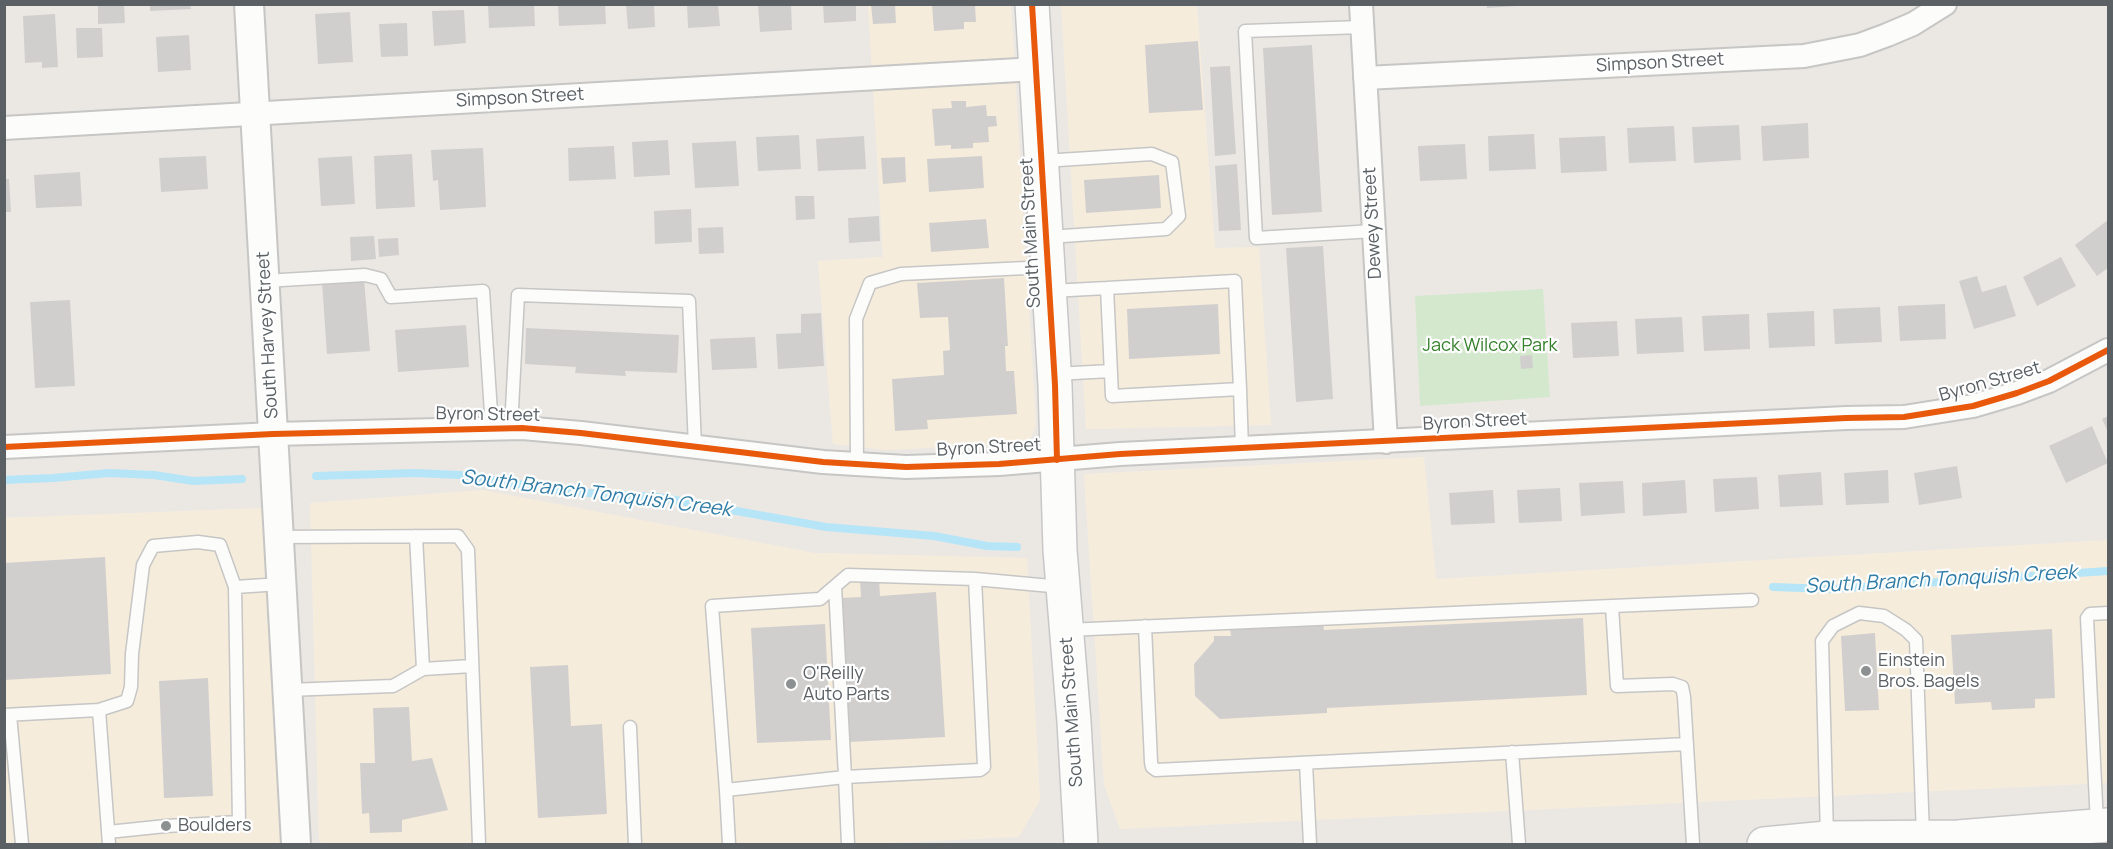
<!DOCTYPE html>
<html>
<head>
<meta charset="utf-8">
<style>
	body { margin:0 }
	#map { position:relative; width:2113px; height:849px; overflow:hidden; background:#ebe8e4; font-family:Manrope,sans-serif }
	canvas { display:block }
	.frame { position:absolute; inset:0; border:6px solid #5a6064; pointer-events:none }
</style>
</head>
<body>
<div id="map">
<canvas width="2113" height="849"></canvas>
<div class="frame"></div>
</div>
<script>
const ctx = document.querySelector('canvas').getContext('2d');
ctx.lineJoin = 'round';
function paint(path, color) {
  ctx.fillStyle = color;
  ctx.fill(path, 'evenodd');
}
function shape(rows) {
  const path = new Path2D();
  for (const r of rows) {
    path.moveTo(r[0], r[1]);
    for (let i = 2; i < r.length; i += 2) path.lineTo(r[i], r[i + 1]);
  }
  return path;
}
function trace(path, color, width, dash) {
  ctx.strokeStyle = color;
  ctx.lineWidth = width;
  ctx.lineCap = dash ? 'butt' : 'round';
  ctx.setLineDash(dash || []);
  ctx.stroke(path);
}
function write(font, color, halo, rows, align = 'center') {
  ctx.font = font + ' Manrope,sans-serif';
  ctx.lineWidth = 4.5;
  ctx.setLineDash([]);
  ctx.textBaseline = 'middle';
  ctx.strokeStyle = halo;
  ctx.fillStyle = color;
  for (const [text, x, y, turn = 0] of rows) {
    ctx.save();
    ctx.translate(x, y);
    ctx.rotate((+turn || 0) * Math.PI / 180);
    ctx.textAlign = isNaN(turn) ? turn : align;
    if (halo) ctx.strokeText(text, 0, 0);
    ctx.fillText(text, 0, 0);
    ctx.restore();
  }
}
paint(shape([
	[868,5,1011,5,1036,425,1029,443,887,450,833,444,818,261,883,257],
	[1061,5,1197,5,1215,248,1259,247,1271,425,1086,429],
	[1424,457,1436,579,2108,540,2108,783,1120,829,1104,785,1084,474],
	[483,490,815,553,1027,558,1040,800,1019,837,867,844,322,844,319,840,310,503],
	[262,508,282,842,280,844,5,844,4,518]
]), '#f6ecdc');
paint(shape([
	[1543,289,1550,397,1420,406,1415,296]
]), '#d4e8cd');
trace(shape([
	[316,476,415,473,460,475,571,492,658,497,826,527,934,536,987,546,1017,547],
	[4,480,53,478,109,473,154,475,193,481,242,479],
	[1773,587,1831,589,2108,571]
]), '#b6e5f7', 8);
paint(shape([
	[98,4,124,4,125,23,98,24],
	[150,4,190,4,191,9,150,11],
	[488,4,534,4,535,26,489,28],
	[558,4,605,4,606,24,559,26],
	[626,4,654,4,655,27,628,29],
	[687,4,718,4,720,26,688,28],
	[758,4,791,4,792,30,760,32],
	[823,4,856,4,856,21,824,23],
	[871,4,895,4,896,23,873,24],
	[1487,4,1517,4,1517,6,1487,8],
	[932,5,975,5,976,22,964,22,964,29,934,31],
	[464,10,466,43,434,46,432,11],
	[350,12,353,62,318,64,315,14],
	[55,14,58,67,42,68,42,62,25,63,23,16],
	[407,23,408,56,381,57,379,24],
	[76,28,102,28,103,57,77,58],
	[189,35,191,70,158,72,156,37],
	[1198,41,1203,110,1149,113,1145,45],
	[1312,45,1322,212,1272,215,1263,48],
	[1230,66,1236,154,1215,156,1210,67],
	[951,101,966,101,966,107,986,105,987,116,996,116,997,126,988,127,989,142,973,143,973,148,951,149,951,145,935,146,932,109,952,108],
	[1808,123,1809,158,1763,161,1761,126],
	[1739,125,1741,160,1694,163,1692,127],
	[1674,126,1676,161,1629,163,1627,128],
	[1534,134,1536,169,1489,171,1488,136],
	[799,135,801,169,758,171,756,137],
	[864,136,866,169,818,171,816,139],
	[1605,136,1607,171,1561,173,1559,138],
	[668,140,670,175,634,177,632,142],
	[736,141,739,186,695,188,692,143],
	[1465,144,1467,179,1420,181,1418,146],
	[614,146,616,179,569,181,568,148],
	[483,148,486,207,440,210,438,180,433,181,431,150],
	[412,154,415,207,376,209,374,156],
	[206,156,208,189,161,192,159,158],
	[352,156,355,204,321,206,318,158],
	[982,156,984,188,929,192,927,159],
	[905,157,906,182,883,184,881,158],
	[1237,164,1241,230,1219,231,1215,166],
	[80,172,82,206,36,208,34,175],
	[1159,175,1161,208,1086,213,1084,180],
	[4,179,9,179,11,212,4,212],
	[795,196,814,196,815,219,796,220],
	[691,209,692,242,655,244,654,211],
	[879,216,880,241,849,243,848,218],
	[986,219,989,248,931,252,929,223],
	[2108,220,2108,268,2097,276,2075,245],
	[723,227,724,253,699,254,698,228],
	[374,236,376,259,351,261,350,237],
	[398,238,399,255,379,257,378,239],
	[1323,246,1333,399,1296,402,1286,248],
	[2061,257,2076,286,2037,306,2023,277],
	[1977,276,1982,292,2006,285,2016,316,1974,329,1959,281],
	[1004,278,1008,346,1005,346,1006,371,1014,371,1017,414,927,420,928,429,895,431,892,379,944,375,943,351,950,350,948,317,920,318,917,283],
	[364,279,370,351,327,354,322,282],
	[70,300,75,386,35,388,30,302],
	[1218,304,1220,354,1129,359,1127,309],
	[1945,304,1946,339,1900,341,1898,306],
	[1880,307,1882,342,1835,344,1833,309],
	[1814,311,1815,346,1769,348,1767,313],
	[821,313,824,366,778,369,776,334,801,333,801,314],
	[1749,314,1750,349,1704,351,1702,316],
	[1682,317,1684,352,1637,354,1635,319],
	[1617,321,1619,356,1573,358,1571,323],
	[466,325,469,367,398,372,395,330],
	[526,328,679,335,677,373,625,371,626,376,575,373,576,367,525,364],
	[755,337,757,368,712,370,710,339],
	[1532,355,1533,368,1521,369,1520,356],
	[2108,416,2108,432,2102,419],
	[2092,426,2108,463,2066,483,2049,446],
	[1957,466,1962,498,1919,505,1914,473],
	[1888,470,1889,503,1846,505,1844,473],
	[1821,472,1823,505,1780,507,1778,475],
	[1757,477,1759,509,1715,512,1713,479],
	[1685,480,1687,513,1643,516,1642,483],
	[1623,481,1625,513,1581,516,1579,483],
	[1560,488,1562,521,1519,523,1517,490],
	[1493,490,1495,523,1451,525,1449,493],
	[105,557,111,674,4,680,4,563],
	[879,579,880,596,936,592,945,737,849,742,841,598,861,597,860,580],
	[1583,618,1587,695,1327,708,1327,713,1220,719,1195,696,1194,664,1214,641,1214,636,1231,636,1230,628,1323,623,1324,630],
	[825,624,831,740,757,743,751,628],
	[2052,629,2055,698,2035,699,2035,708,1992,710,1991,702,1955,704,1951,635],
	[1875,633,1879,710,1845,711,1841,636],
	[568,665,571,726,602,724,607,814,538,818,530,667],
	[208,678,213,796,164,798,159,681],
	[409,707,412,761,432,758,448,810,402,820,402,832,370,833,369,813,362,814,360,763,375,763,373,708]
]), '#d1cfcd');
const service = shape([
	[1362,27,1245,31,1256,238,1374,231],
	[1043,161,1152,154,1172,162,1179,216,1166,229,1048,237],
	[265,281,365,275,381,279,391,297,483,291,492,428],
	[1051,291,1107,288],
	[1055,374,1111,371],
	[1240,389,1112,396,1107,288,1235,281,1240,389,1242,449],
	[511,428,518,295,689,301,695,447],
	[857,464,856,319,870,283,901,274,1047,267],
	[416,536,423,669],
	[279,537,458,536,468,550,479,844],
	[835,586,845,777,726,790,712,606,820,599,848,575,975,579,1062,587],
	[1612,606,1752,600],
	[1145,626,1151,762,1152,767,1156,770,1687,744],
	[1067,630,1612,606,1617,686,1673,684,1682,687,1684,697,1693,844],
	[288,690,393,686,423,669,472,666],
	[99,710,109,844],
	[4,715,99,710,127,701,131,687,132,654,143,565,153,546,198,542,220,545,235,587],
	[10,715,22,844],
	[630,727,635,844],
	[1512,752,1519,844],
	[1306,763,1310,844],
	[726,790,729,844],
	[2097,824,2087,618,2090,614,2108,613],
	[108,832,166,826,239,822,235,587,281,584],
	[1827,837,1822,641,1833,626,1859,613,1884,616,1906,630,1916,640,1923,836],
	[848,844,845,777,980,770,984,767,975,579]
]);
const minor = shape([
	[1361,4,1386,442],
	[1365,78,1804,56,1860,45,1887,35,1913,24,1945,4],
	[4,128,1036,69],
	[4,447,273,434,522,428,581,433,823,462,906,467,999,464,1120,454,1846,418,1904,417,1973,406,2017,393,2049,381,2108,350]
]);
const tertiary = shape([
	[249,4,296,844]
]);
const secondary = shape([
	[1032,4,1055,385,1060,550,1074,722,1081,844],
	[1764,844,1827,838,1958,837,2108,825]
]);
trace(service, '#c6c6c5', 15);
trace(minor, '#c6c6c5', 26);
trace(tertiary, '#c6c6c5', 32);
trace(secondary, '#c7c7c7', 36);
trace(service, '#fcfcfb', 12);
trace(minor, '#fcfcfb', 22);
trace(tertiary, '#fcfcfb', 28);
trace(secondary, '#fcfcfb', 33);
trace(shape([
	[1032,4,1055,385,1057,460],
	[4,447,273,434,522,428,581,433,823,462,906,467,999,464,1120,454,1846,418,1904,417,1973,406,2017,393,2049,381,2108,350]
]), '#e8590c', 6);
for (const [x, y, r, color] of [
	[1866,671,6,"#8d9091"],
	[791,684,6,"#8d9091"],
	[166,826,6,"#8d9091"]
]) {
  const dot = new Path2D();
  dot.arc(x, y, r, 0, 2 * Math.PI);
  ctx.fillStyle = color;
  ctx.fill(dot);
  trace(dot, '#fff', 2);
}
write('18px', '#5a6064', '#fff', [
	["Simpson Street",1660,63,-3],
	["Simpson Street",520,98,-3],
	["Dewey Street",1373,223,-93],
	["South Main Street",1031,233,-93],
	["South Harvey Street",268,335,-93],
	["Byron Street",1990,382,-16],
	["Byron Street",488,415,1],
	["Byron Street",1475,422,-3],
	["Byron Street",989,448,-3],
	["South Main Street",1072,712,-94]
]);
write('18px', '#35812c', '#fff', [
	["Jack Wilcox Park",1490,346]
]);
write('18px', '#5a6064', '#fff', [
	["Einstein",1878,661],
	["Bros. Bagels",1878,682],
	["O'Reilly",803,674],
	["Auto Parts",803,695],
	["Boulders",178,826]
], 'left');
write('italic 20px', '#317ca7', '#fff', [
	["South Branch Tonquish Creek",596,494,7],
	["South Branch Tonquish Creek",1941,580,-3]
]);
</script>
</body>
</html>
